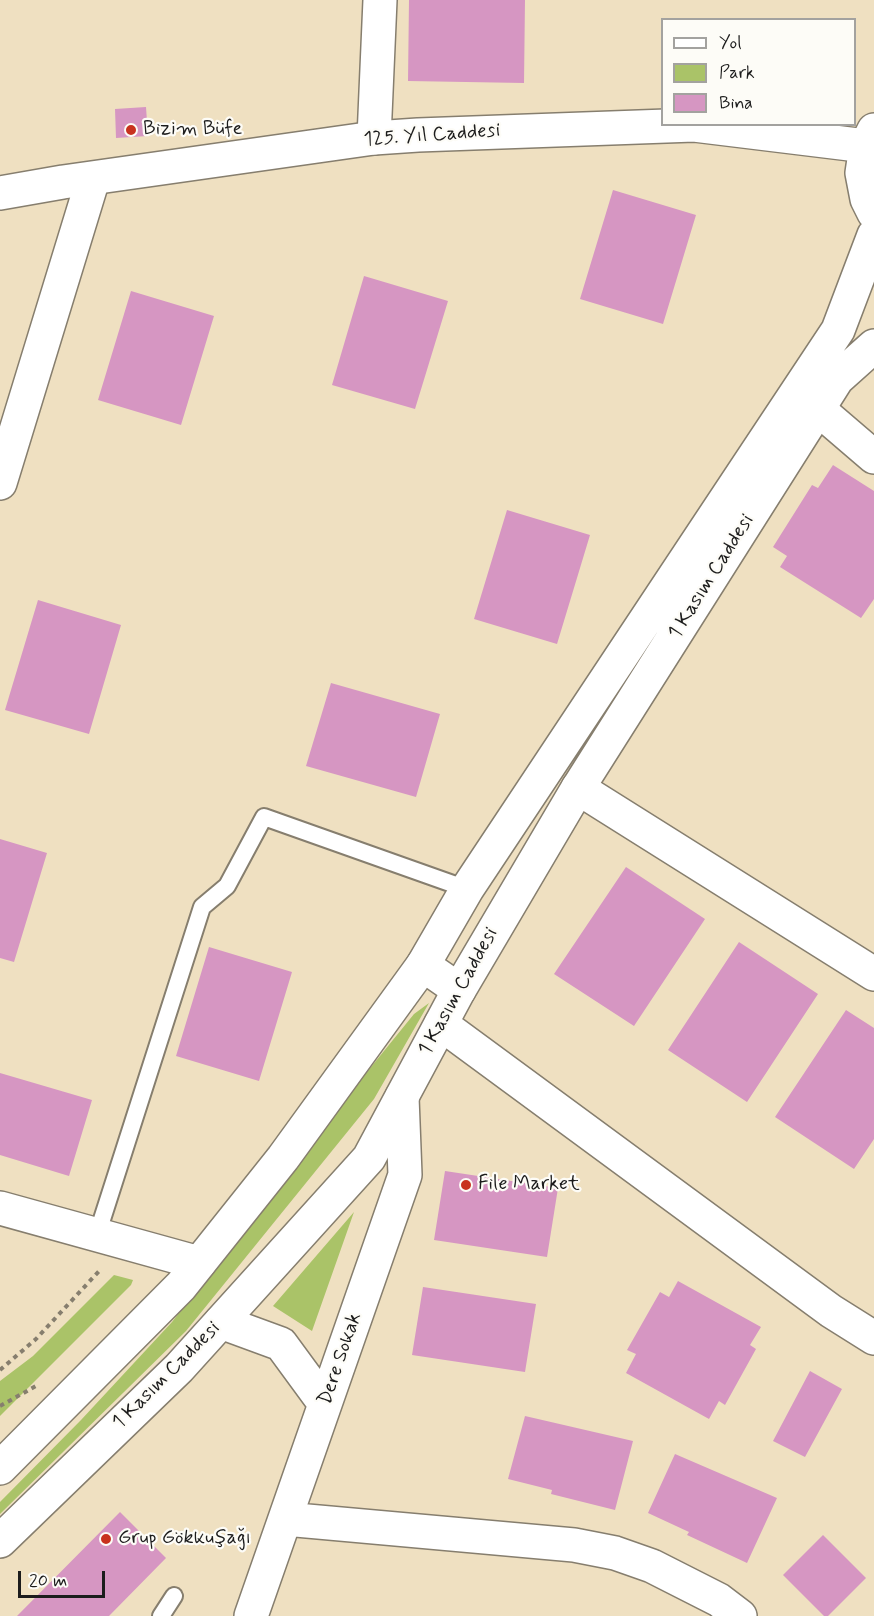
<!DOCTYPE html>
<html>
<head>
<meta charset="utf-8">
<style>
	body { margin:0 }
	#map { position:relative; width:874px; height:1616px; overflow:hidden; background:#efe0c1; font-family:Mynerve,sans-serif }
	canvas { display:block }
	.legend { position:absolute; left:661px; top:18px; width:195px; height:108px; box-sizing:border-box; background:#fdfcf7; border:2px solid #a3a29f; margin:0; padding:8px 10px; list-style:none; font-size:18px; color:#1c1c1c }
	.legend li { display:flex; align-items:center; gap:12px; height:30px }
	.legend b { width:30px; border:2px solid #a3a29f }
	.scale { position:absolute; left:18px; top:1571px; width:87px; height:27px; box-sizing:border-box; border:3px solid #1c1c1c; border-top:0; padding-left:8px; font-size:18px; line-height:21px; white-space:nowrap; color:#1c1c1c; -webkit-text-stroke:4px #fdfcf7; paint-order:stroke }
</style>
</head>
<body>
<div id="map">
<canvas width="874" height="1616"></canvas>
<ul class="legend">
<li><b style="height:8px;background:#fff"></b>Yol</li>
<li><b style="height:16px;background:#aac368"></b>Park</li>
<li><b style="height:16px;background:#d696c2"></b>Bina</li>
</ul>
<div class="scale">20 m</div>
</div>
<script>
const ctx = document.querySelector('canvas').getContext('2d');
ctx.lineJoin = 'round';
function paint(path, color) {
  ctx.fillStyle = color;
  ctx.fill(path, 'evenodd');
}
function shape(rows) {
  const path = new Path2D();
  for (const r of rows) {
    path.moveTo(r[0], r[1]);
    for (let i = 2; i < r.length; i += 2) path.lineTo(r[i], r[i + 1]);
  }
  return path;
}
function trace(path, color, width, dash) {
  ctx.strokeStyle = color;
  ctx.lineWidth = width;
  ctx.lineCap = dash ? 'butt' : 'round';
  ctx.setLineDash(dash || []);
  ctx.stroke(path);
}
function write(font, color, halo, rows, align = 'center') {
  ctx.font = font + ' Mynerve,sans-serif';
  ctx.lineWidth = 4.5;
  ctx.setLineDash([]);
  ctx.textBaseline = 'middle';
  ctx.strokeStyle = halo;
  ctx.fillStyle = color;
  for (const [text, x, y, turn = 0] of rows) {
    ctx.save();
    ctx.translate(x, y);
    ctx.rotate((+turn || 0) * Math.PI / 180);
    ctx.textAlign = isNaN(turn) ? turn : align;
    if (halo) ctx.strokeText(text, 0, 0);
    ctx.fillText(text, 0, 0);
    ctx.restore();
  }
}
paint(shape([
	[429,1003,374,1099,186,1331,0,1514,0,1502,81,1420,172,1322,315,1136,414,1014],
	[354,1212,312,1331,273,1306],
	[114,1275,133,1280,131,1285,0,1416,0,1381,33,1356]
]), '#aac368');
paint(shape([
	[409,0,525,0,524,83,408,81],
	[146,107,148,136,116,138,115,109],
	[613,190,696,215,663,324,580,299],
	[364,276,448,301,415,409,332,385],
	[131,291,214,316,181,425,98,400],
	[833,465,874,491,874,599,861,618,780,567,787,556,773,547,812,485,818,488],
	[507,510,590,535,557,644,474,619],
	[38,600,121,625,89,734,5,710],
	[331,683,440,714,416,797,306,766],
	[0,839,47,853,14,962,0,958],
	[626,867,705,919,634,1026,554,974],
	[739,942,818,994,747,1102,668,1050],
	[209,947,292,972,259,1081,176,1056],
	[846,1010,874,1028,874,1139,854,1169,775,1117],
	[0,1073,92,1100,69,1176,0,1155],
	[445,1171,558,1188,547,1257,434,1240],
	[678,1281,761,1327,750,1345,756,1349,725,1405,719,1401,709,1419,626,1373,636,1354,627,1350,660,1292,669,1297],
	[423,1287,536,1304,525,1372,412,1355],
	[810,1371,842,1389,805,1457,773,1441],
	[525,1416,633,1441,615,1510,551,1494,552,1490,508,1479],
	[675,1454,777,1498,747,1563,687,1535,689,1532,648,1513],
	[120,1512,166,1558,109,1616,17,1616],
	[823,1535,866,1578,828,1616,824,1616,783,1575]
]), '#d696c2');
const lane = shape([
	[97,1235,202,907,227,886,264,817,467,889],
	[161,1616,174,1596]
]);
const street = shape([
	[374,138,380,0],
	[818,409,874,457],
	[0,483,93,179],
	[578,788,874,974],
	[441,1024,831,1311,874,1338],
	[0,1208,199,1263],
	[221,1322,281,1344,325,1404],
	[285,1519,574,1545,615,1553,652,1566,719,1600,740,1616],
	[251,1616,405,1175,402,1097]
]);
const secondary = shape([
	[0,193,63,182,374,138,418,135,694,125,866,146],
	[423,965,459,990]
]);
const primary = shape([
	[874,130,866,146,862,173,867,199,874,213],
	[0,1468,181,1286,283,1158,423,965,467,889,838,330,874,235],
	[0,1541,179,1368,369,1158,459,990,578,788,837,379,874,346]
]);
trace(lane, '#867e6e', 20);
trace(street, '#867e6e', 36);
trace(secondary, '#867e6e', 36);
trace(primary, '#867e6e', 36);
trace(shape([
	[0,1370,36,1339,101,1269],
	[0,1406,36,1386]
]), '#867e6e', 4, [4.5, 4.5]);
trace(lane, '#fff', 16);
trace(street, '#fff', 33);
trace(secondary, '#fff', 33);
trace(primary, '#fff', 33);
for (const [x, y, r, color] of [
	[131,130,6,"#c8321e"],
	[466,1185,6,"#c8321e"],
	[106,1539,6,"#c8321e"]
]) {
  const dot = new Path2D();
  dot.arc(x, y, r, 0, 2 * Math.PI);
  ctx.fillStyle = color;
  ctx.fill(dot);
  trace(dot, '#fdfcf7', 2);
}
write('20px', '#1c1c1c', '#fdfcf7', [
	["Bizim Büfe",143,130],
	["File Market",478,1185],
	["Grup Gökkuşağı",118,1539]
], 'left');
write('20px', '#1c1c1c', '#fdfcf7', [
	["125. Yıl Caddesi",432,136,-4],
	["1 Kasım Caddesi",712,577,-58],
	["1 Kasım Caddesi",459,992,-61],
	["Dere Sokak",341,1359,-71],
	["1 Kasım Caddesi",167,1376,-45]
]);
</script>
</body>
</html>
